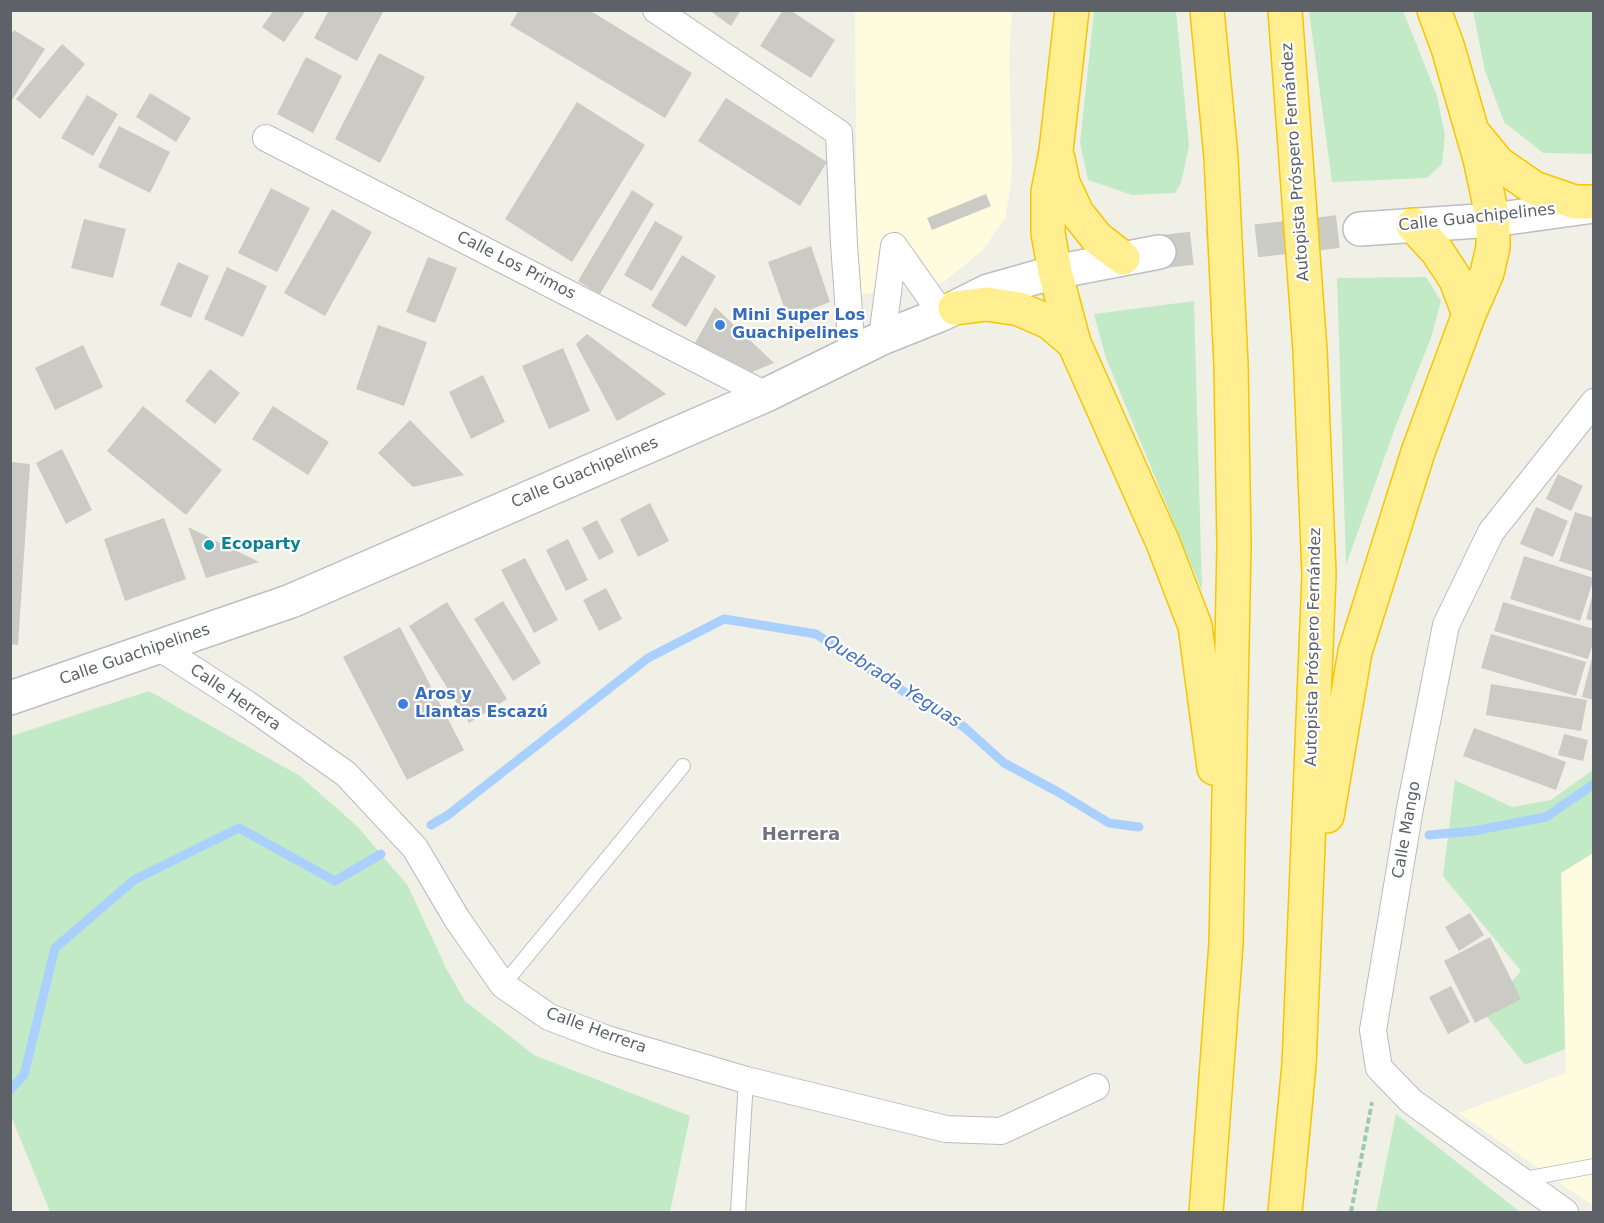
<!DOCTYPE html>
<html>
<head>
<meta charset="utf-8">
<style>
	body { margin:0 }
	#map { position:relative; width:1604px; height:1223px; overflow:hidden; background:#f1f0e7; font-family:"DejaVu Sans",sans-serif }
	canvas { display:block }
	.frame { position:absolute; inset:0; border:12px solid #5e6168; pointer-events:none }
</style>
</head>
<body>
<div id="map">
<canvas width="1604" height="1223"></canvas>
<div class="frame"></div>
</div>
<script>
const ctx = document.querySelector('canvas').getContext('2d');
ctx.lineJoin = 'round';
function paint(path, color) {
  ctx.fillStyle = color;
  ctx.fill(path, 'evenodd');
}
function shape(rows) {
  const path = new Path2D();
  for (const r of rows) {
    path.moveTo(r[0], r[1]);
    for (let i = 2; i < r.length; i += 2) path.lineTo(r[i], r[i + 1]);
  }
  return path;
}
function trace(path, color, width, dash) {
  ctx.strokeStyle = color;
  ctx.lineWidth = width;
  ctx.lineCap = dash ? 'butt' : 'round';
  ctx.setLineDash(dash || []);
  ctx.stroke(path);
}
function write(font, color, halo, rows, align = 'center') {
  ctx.font = font + ' "DejaVu Sans",sans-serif';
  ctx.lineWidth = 4.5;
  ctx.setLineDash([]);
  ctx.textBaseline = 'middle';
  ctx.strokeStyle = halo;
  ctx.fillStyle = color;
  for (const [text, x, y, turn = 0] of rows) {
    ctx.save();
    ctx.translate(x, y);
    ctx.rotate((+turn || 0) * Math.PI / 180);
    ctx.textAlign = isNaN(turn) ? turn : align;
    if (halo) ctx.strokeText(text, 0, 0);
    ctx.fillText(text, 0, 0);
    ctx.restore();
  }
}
paint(shape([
	[855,11,1012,11,1009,60,1012,161,1011,184,1005,218,983,250,942,283,857,295],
	[1593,853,1593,1206,1459,1113,1566,1073,1561,873]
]), '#fffbde');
paint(shape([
	[1094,11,1176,11,1189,146,1181,183,1175,193,1132,195,1088,180,1080,143],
	[1309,11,1403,11,1437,96,1445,135,1442,164,1427,178,1332,182],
	[1473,11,1593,11,1593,154,1543,153,1504,122,1485,71],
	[1426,277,1441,301,1431,338,1395,428,1346,565,1337,278],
	[1194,301,1202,591,1106,358,1094,314],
	[149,691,300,776,358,827,408,886,447,970,465,1001,534,1055,690,1116,670,1212,50,1212,11,1116,11,736],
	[1593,770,1593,853,1561,873,1565,1049,1525,1065,1484,1013,1521,971,1443,876,1455,780,1512,807,1551,800],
	[1396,1114,1520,1212,1376,1212]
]), '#c2eac7');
trace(shape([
	[431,825,448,815,648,658,724,619,816,634,901,690,964,727,1004,763,1058,792,1109,823,1139,827],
	[1429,835,1473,831,1546,817,1594,784],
	[10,1090,24,1075,55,948,134,880,239,828,335,881,381,854]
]), '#a9d0ff', 9);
paint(shape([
	[274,10,306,10,284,42,262,27],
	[329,10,380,10,383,12,357,61,314,38],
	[519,10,589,10,692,73,665,118,510,25],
	[709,10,741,10,731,26],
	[783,10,790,10,835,40,811,78,760,46],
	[14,30,45,49,10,103,10,36],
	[62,44,85,64,40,119,16,99],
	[379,53,425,77,380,163,335,139],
	[306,57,342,76,313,133,277,114],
	[150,93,191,118,176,142,136,117],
	[87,95,118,114,93,156,61,138],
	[726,98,827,162,800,206,698,141],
	[577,102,645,145,572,262,505,219],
	[119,126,170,152,150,193,98,167],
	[271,188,310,208,277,272,238,253],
	[632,190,654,204,600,294,578,281],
	[986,194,991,206,932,230,927,218],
	[332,209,372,232,325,316,284,293],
	[84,219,126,229,113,278,71,268],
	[655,221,683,237,652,291,624,275],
	[811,246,830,302,788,318,768,262],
	[682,255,716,276,686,327,651,306],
	[428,257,457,268,435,323,406,312],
	[178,262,209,276,191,318,160,305],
	[227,267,267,286,243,337,204,319],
	[715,307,774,363,752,372,695,343],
	[378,325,427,342,404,406,356,389],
	[587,334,666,394,617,421,576,344],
	[83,345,103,387,55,410,35,368],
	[563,348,590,411,549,429,522,366],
	[210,369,240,393,215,424,185,401],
	[483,375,505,422,471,439,449,392],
	[143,406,222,470,186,515,107,451],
	[273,406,329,442,308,475,252,439],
	[410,420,464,475,413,487,378,453],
	[62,449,92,510,66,524,36,463],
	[10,462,30,464,18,645,10,644],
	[1558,474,1583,486,1571,511,1546,499],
	[650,503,669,541,638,557,620,519],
	[1536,507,1568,521,1553,557,1520,544],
	[1575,512,1594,518,1594,572,1559,561],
	[164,518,186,579,125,601,104,539],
	[597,520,614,552,599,560,582,528],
	[188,527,259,562,206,578],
	[568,539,588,580,566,591,546,550],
	[1524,556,1594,578,1580,621,1510,599],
	[525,558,558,620,534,633,501,570],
	[606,588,622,619,599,631,583,600],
	[1593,593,1594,593,1594,621,1586,619],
	[503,601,541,663,513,681,474,619],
	[447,602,507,699,469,723,409,626],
	[1503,602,1594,629,1594,640,1588,659,1494,631],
	[400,627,464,750,407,780,343,657],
	[1491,634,1586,662,1576,696,1481,668],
	[1593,654,1594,654,1594,700,1582,697],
	[1491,684,1587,700,1581,731,1486,715],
	[1474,728,1566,762,1556,790,1463,756],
	[1564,734,1588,740,1583,761,1558,755],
	[1470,913,1484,935,1459,951,1445,927],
	[1490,937,1521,999,1475,1023,1444,961],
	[1451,986,1470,1022,1448,1034,1429,997]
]), '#cccac4');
trace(shape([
	[1159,252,1360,229]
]), '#ccccc7', 33, [33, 16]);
const lane = shape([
	[503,985,683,766],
	[1519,1180,1594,1166],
	[738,1212,746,1080]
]);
const street = shape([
	[656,10,839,133,844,244,852,354],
	[266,138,766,395],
	[894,246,942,314],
	[882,338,894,246],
	[160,648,247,704,346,774,415,848,457,919,503,985,549,1017,607,1039,746,1080,946,1129,1001,1131,1096,1087],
	[1565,1212,1411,1101,1379,1068,1373,1030,1410,808,1446,625,1491,532,1594,402]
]);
const secondary = shape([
	[1360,229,1493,220,1594,206],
	[10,698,291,601,766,395,882,338,942,314,988,291,1055,272,1159,252]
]);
const highway = shape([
	[1072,10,1056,151,1048,192,1048,233,1055,272,1074,343,1163,543,1195,626,1214,768],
	[1285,10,1310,350,1319,575,1299,1065,1285,1212],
	[1475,135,1498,163,1534,188,1575,202,1594,202],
	[1058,159,1063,183,1077,213,1097,238,1123,258],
	[1413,225,1437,251,1456,280,1469,314],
	[955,308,987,304,1019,309,1049,322,1074,343],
	[1327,816,1355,652,1418,452,1469,314,1487,273,1493,247,1493,220,1480,159,1448,48,1434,10],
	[1206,1212,1226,944,1234,545,1231,365,1221,157,1207,10]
]);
trace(lane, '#b9bbc1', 16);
trace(street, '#b9bbc1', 28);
trace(secondary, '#bcbec5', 36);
trace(highway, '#f8c500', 36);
trace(shape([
	[1351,1212,1372,1102]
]), '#9bcbae', 4, [6, 3]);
trace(lane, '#fff', 14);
trace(street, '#fff', 26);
trace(secondary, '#fff', 33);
trace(highway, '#ffef90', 33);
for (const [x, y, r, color] of [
	[720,325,6,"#3f7fe0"],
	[209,545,6,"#0f9aa8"],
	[403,704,6,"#3f7fe0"]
]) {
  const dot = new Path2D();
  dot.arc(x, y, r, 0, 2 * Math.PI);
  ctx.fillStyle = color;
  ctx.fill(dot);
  trace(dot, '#fff', 2);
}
write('16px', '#5e6168', '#fff', [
	["Autopista Próspero Fernández",1296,162,-94],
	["Calle Guachipelines",1477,218,-6],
	["Calle Los Primos",516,266,27],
	["Calle Guachipelines",585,473,-23],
	["Autopista Próspero Fernández",1314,647,-89],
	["Calle Guachipelines",135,655,-19],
	["Calle Herrera",235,698,34],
	["Calle Mango",1407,830,-80],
	["Calle Herrera",596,1031,20]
]);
write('bold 16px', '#366cbe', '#fff', [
	["Mini Super Los",732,316],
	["Guachipelines",732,334],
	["Aros y",415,695],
	["Llantas Escazú",415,713]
], 'left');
write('bold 16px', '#0d838f', '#fff', [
	["Ecoparty",221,545]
], 'left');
write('italic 18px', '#4071c2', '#fff', [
	["Quebrada Yeguas",892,682,32]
]);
write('bold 18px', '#6f737a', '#fff', [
	["Herrera",801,835]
]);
</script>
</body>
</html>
